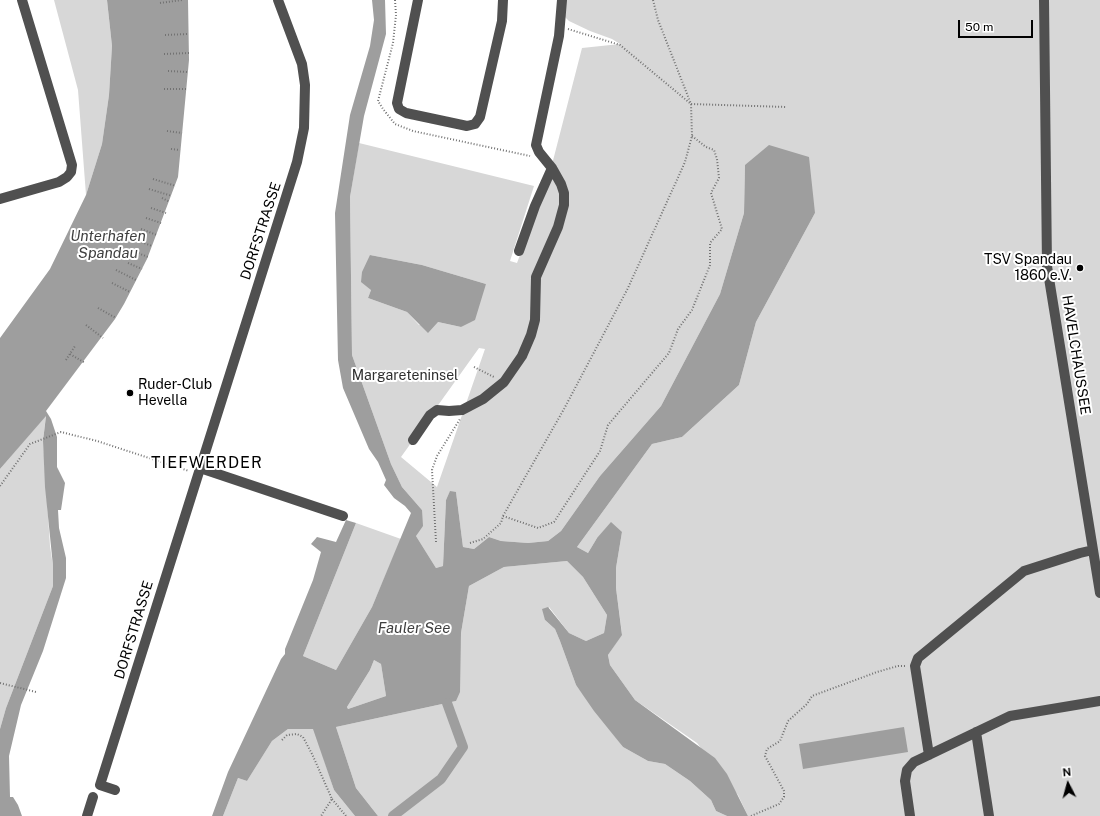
<!DOCTYPE html>
<html>
<head>
<meta charset="utf-8">
<style>
	body { margin:0 }
	#map { position:relative; width:1100px; height:816px; overflow:hidden; background:#fff; font-family:"Public Sans",sans-serif }
	canvas { display:block }
	.north { position:absolute; left:1048px; top:764px; width:40px; height:40px; -webkit-text-stroke:3px #fff; paint-order:stroke; rotate:354deg; font-size:11px; font-weight:700; line-height:16px; text-align:center; color:#000 }
	.north::after { content:''; display:block; margin:auto; width:14px; height:18px; background:#000; clip-path:polygon(50% 0,100% 100%,50% 72%,0 100%) }
	.scale { position:absolute; left:958px; top:20px; width:75px; height:18px; box-sizing:border-box; border:2px solid #000; border-top:0; padding-left:5px; font-size:12px; line-height:14px; white-space:nowrap; color:#000; -webkit-text-stroke:3px #fff; paint-order:stroke }
</style>
</head>
<body>
<div id="map">
<canvas width="1100" height="816"></canvas>
<div class="north">N</div>
<div class="scale">50 m</div>
</div>
<script>
const ctx = document.querySelector('canvas').getContext('2d');
ctx.lineJoin = 'round';
function paint(path, color) {
  ctx.fillStyle = color;
  ctx.fill(path, 'evenodd');
}
function shape(rows) {
  const path = new Path2D();
  for (const r of rows) {
    path.moveTo(r[0], r[1]);
    for (let i = 2; i < r.length; i += 2) path.lineTo(r[i], r[i + 1]);
  }
  return path;
}
function trace(path, color, width, dash) {
  ctx.strokeStyle = color;
  ctx.lineWidth = width;
  ctx.lineCap = dash ? 'butt' : 'round';
  ctx.setLineDash(dash || []);
  ctx.stroke(path);
}
function write(font, color, halo, rows, align = 'center') {
  ctx.font = font + ' "Public Sans",sans-serif';
  ctx.lineWidth = 4;
  ctx.setLineDash([]);
  ctx.textBaseline = 'middle';
  ctx.strokeStyle = halo;
  ctx.fillStyle = color;
  for (const [text, x, y, turn = 0] of rows) {
    ctx.save();
    ctx.translate(x, y);
    ctx.rotate((+turn || 0) * Math.PI / 180);
    ctx.textAlign = isNaN(turn) ? turn : align;
    if (halo) ctx.strokeText(text, 0, 0);
    ctx.fillText(text, 0, 0);
    ctx.restore();
  }
}
paint(shape([
	[54,0,107,0,112,46,109,95,102,144,86,195,78,90],
	[566,0,1100,0,1100,816,748,816,738,795,697,743,635,700,610,665,608,655,622,634,616,588,616,568,622,532,597,538,588,553,577,547,652,444,682,437,739,385,756,322,815,213,745,165,744,213,720,294,661,406,600,476,561,531,548,541,528,543,501,541,489,537,474,549,463,547,456,492,450,492,446,500,443,566,436,568,416,536,422,510,402,487,391,464,352,355,350,197,359,143,534,186,510,261,517,263,548,180,582,48,620,44,612,39,590,31,569,21,563,15],
	[370,255,422,265,486,284,461,327,438,322,419,325,407,312,368,298,371,290],
	[479,348,485,349,437,487,401,457],
	[46,415,43,441,50,546,53,566,53,586,6,708,0,729,0,469],
	[356,523,401,539,372,607,336,670,303,656],
	[567,561,583,577,607,615,604,633,586,641,569,633,549,607,545,620,555,629,560,641,576,685,623,747,648,761,665,764,690,781,711,800,716,811,727,816,378,816,356,788,336,727,456,701,461,633,469,586,504,567],
	[374,660,381,664,386,696,348,709,347,707,370,670],
	[288,729,314,729,334,790,355,816,223,816,238,778,247,781,272,741]
]), '#d7d7d7');
paint(shape([
	[107,0,188,0,189,60,178,177,147,259,124,304,115,319,46,411,51,419,57,437,57,467,65,483,61,510,58,510,59,528,66,558,66,578,43,651,21,705,9,756,10,797,13,797,18,805,22,816,0,816,0,729,6,708,53,586,53,566,45,487,43,441,46,416,0,469,0,338,50,269,86,195,102,144,109,95,112,46],
	[372,0,385,0,386,34,364,116,350,197,352,355,391,464,402,487,422,510,423,526,416,536,436,568,443,566,446,500,450,491,456,492,463,547,474,549,489,537,501,541,528,543,548,541,561,531,600,476,661,406,720,294,744,213,745,165,769,145,809,157,815,213,756,322,739,385,682,437,652,444,577,547,588,553,597,538,611,522,622,532,616,568,616,588,622,635,608,655,610,665,635,700,715,758,727,774,748,816,727,816,716,811,711,800,690,781,665,764,648,761,623,747,594,711,576,685,560,641,555,629,545,620,542,609,548,607,569,633,586,641,604,633,607,615,583,577,567,561,504,567,469,586,461,633,460,692,456,701,336,727,356,788,378,816,355,816,334,790,313,729,288,729,272,741,247,781,238,778,223,816,212,816,228,772,281,659,285,654,285,649,313,580,321,552,311,544,317,537,336,542,346,520,356,523,303,656,336,670,372,607,411,513,405,506,394,498,384,485,386,480,378,462,369,449,343,388,338,360,335,213,350,115,370,46,374,20],
	[374,660,381,664,386,696,348,709,347,707,370,670],
	[370,255,422,265,486,284,475,320,461,327,438,322,428,333,407,312,368,298,371,290,361,282,362,272],
	[904,727,908,752,803,769,799,744]
]), '#9e9e9e');
trace(shape([
	[393,816,441,779,463,747,447,703]
]), '#9e9e9e', 10);
trace(shape([
	[395,0,396,15,393,43,378,101,383,109,395,124,413,131,530,156],
	[653,0,658,20,691,104,787,107],
	[160,3,182,0],
	[165,35,188,34],
	[164,54,189,53],
	[168,71,188,72],
	[164,89,186,89],
	[167,131,182,133],
	[171,149,180,150],
	[153,179,176,186],
	[149,189,172,196],
	[162,198,170,202],
	[151,208,166,213],
	[146,218,161,223],
	[141,229,157,235],
	[136,240,152,246],
	[130,250,148,257],
	[128,263,142,269],
	[116,270,136,280],
	[112,283,130,292],
	[98,308,116,318],
	[86,325,103,338],
	[70,354,85,363],
	[66,360,75,346],
	[474,367,494,377],
	[0,486,30,444,61,432,97,441,189,471],
	[503,516,538,528,554,522,600,451,608,425,669,353,678,329,692,310,710,265,710,243,722,229,711,193,719,178,717,159,714,150,706,147,692,136],
	[436,542,432,470,437,456,460,419],
	[470,543,483,539,501,523,503,516,564,409,628,288,685,162,692,136,691,104,620,45,568,29],
	[0,683,36,692],
	[282,740,287,735,297,734,303,737,312,754,332,799,321,816],
	[332,799,346,816],
	[751,816,779,804,784,797,784,791,765,756,767,749,780,741,788,721,807,704,812,696,877,672,898,666,906,666]
]), '#727272', 2, [1, 2]);
trace(shape([
	[418,0,397,103,399,109,406,113,467,126,475,124,480,117,502,21,503,0],
	[1044,0,1047,266,1100,593],
	[0,199,59,182,67,177,71,172,72,165,22,0],
	[519,251,535,206,552,168],
	[413,440,430,415,437,410,449,411,462,410,483,399,504,382,522,356,531,335,535,320,536,277,558,227,564,205,564,193,561,184,552,168,539,152,536,145,559,36,562,0],
	[200,468,343,516],
	[976,732,989,816],
	[929,755,915,666,918,658,1024,571,1080,553,1093,550],
	[115,790,100,785,297,162,304,128,305,85,302,64,278,0],
	[87,816,93,797],
	[910,816,905,781,907,770,914,762,1010,716,1100,701]
]), '#505050', 10);
for (const [x, y, r, color] of [
	[1080,268,4,"#000"],
	[130,393,4,"#000"]
]) {
  const dot = new Path2D();
  dot.arc(x, y, r, 0, 2 * Math.PI);
  ctx.fillStyle = color;
  ctx.fill(dot);
  trace(dot, '#fff', 1.5);
}
write('14px', '#000', '#fff', [
	["DORFSTRASSE",261,231,-72],
	["HAVELCHAUSSEE",1076,355,81],
	["DORFSTRASSE",134,630,-73]
]);
write('14px', '#000', '#fff', [
	["TSV Spandau",1072,260],
	["1860 e.V.",1072,276],
	["Ruder-Club",138,385,"left"],
	["Hevella",138,401,"left"]
], 'right');
write('14px', '#2e2e2e', '#fff', [
	["Margareteninsel",405,376]
]);
write('italic 15px', '#3f3f3f', '#fff', [
	["Unterhafen",108,236],
	["Spandau",108,253],
	["Fauler See",414,628]
]);
ctx.letterSpacing = '1px';
write('16px', '#000', '#fff', [
	["TIEFWERDER",207,463]
]);
ctx.letterSpacing = '0px';
</script>
</body>
</html>
